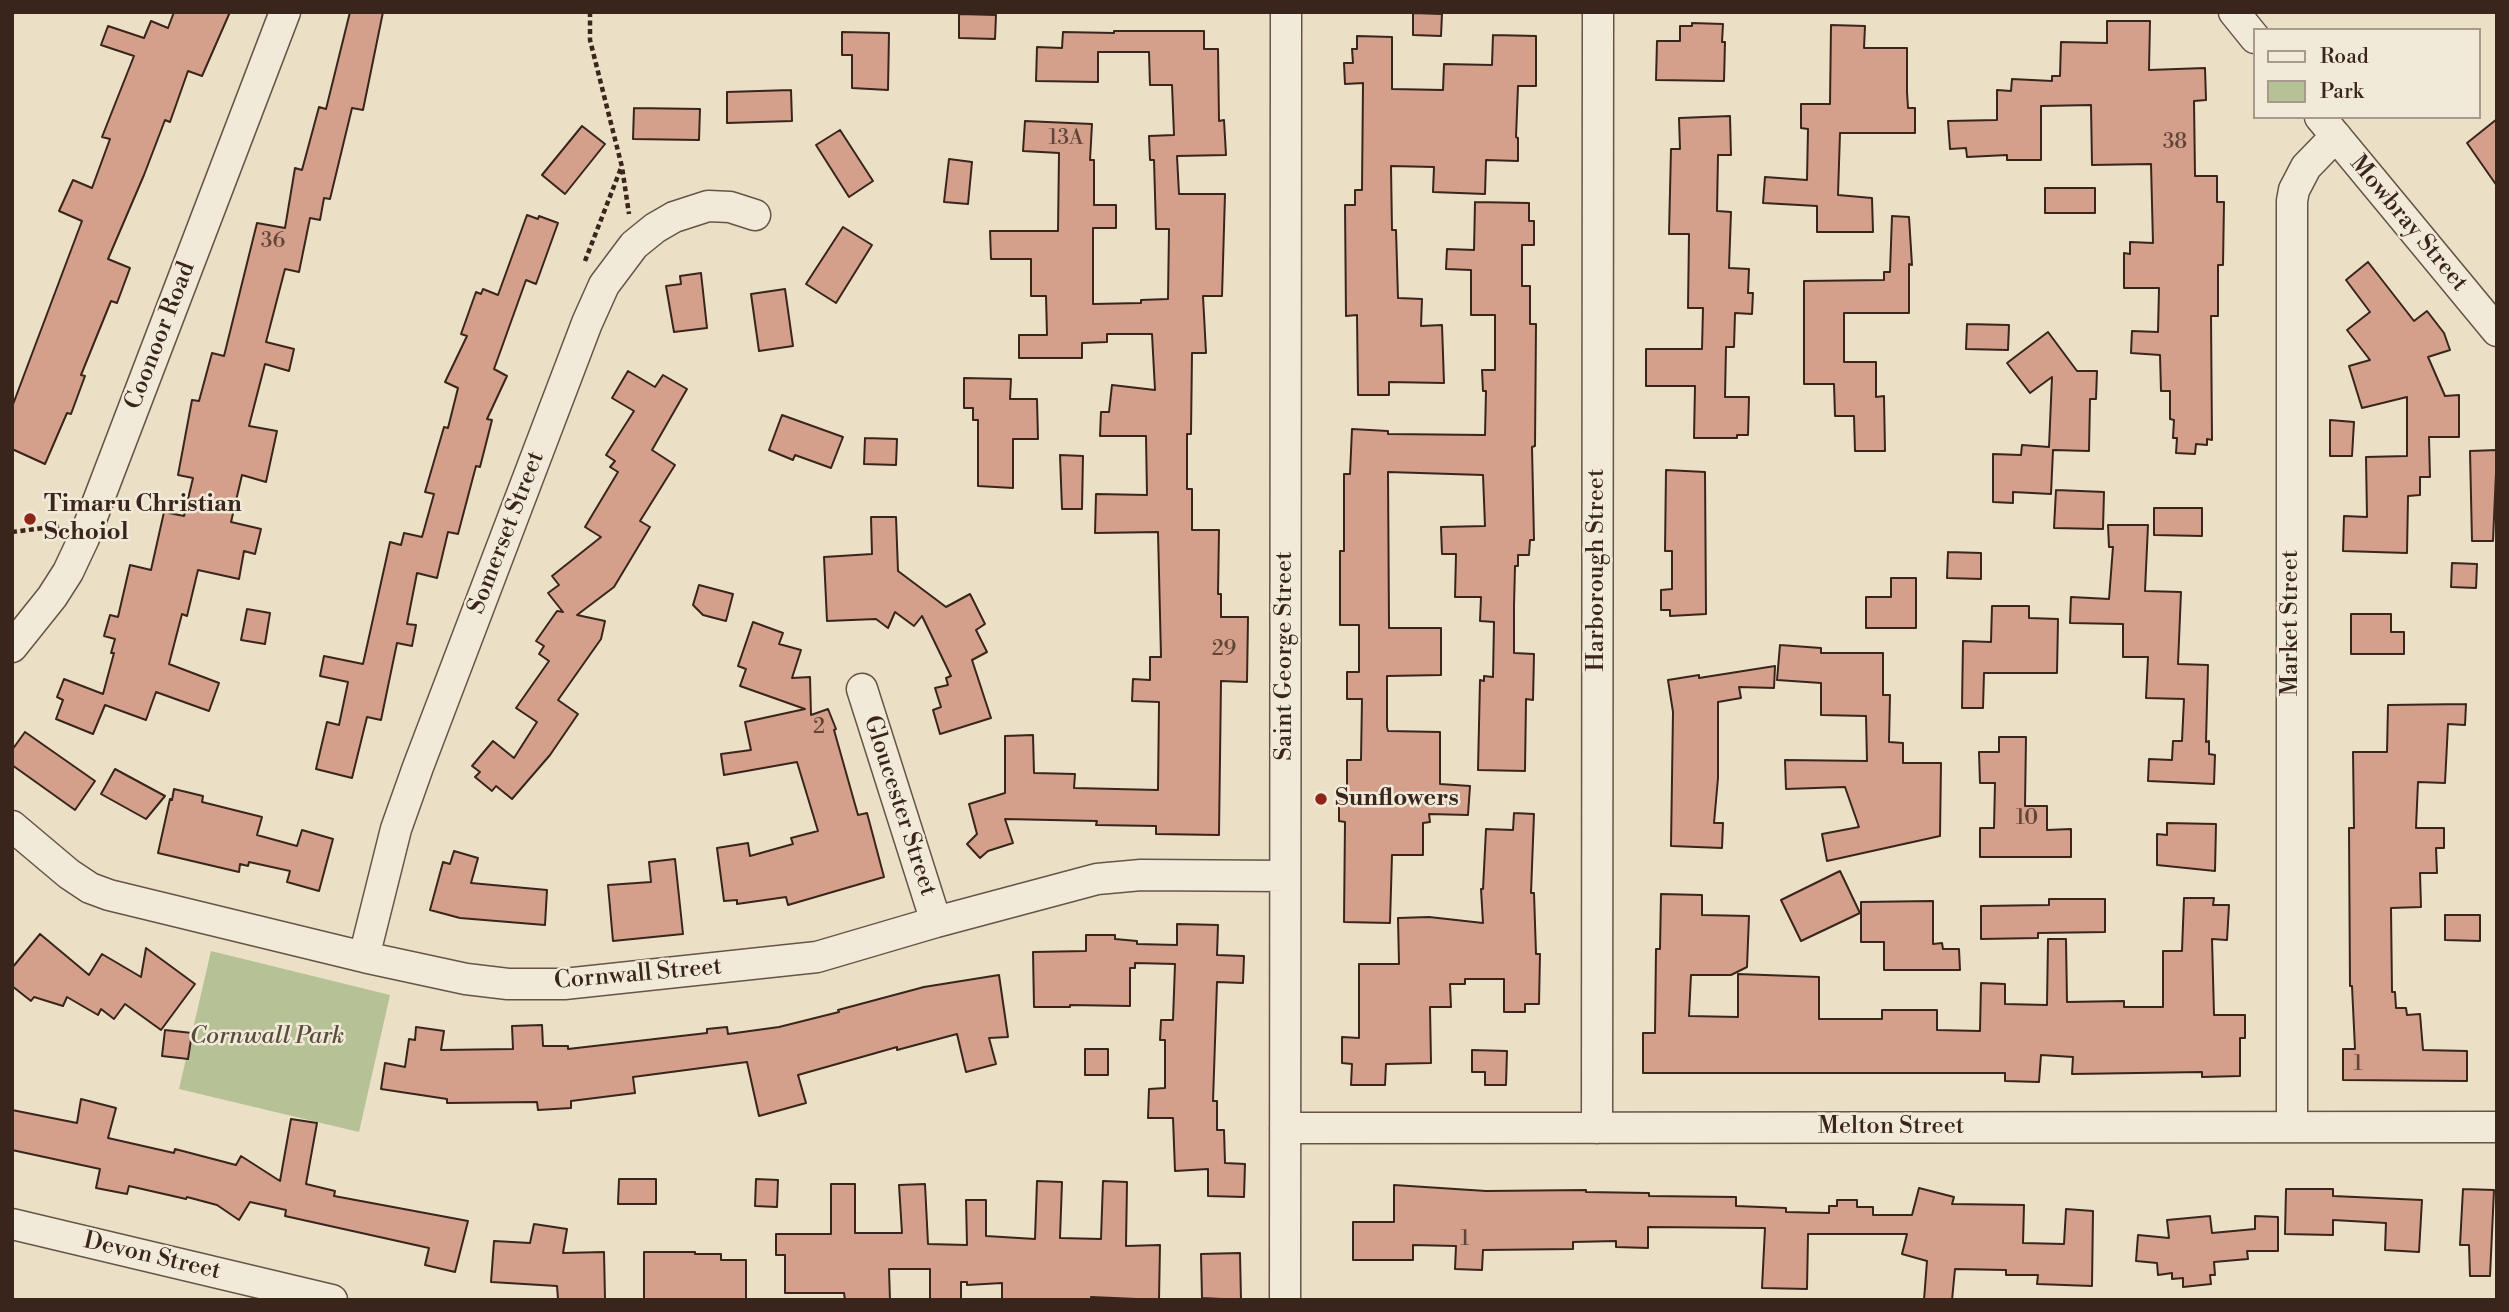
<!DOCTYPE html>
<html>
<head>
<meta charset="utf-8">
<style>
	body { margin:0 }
	#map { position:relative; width:2509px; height:1312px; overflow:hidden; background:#ebdfc5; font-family:"Libre Bodoni",serif }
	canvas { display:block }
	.frame { position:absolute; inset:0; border:14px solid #39251c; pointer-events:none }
	.legend { position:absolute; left:2253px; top:28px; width:228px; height:91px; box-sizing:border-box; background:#f2ead9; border:2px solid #a89b8d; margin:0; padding:9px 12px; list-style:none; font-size:21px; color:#39251c }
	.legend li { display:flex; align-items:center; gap:14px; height:35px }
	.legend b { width:35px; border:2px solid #a89b8d }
</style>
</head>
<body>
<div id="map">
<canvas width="2509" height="1312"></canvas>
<div class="frame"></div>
<ul class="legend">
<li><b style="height:9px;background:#f2ead9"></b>Road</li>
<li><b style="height:19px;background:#b6c296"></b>Park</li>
</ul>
</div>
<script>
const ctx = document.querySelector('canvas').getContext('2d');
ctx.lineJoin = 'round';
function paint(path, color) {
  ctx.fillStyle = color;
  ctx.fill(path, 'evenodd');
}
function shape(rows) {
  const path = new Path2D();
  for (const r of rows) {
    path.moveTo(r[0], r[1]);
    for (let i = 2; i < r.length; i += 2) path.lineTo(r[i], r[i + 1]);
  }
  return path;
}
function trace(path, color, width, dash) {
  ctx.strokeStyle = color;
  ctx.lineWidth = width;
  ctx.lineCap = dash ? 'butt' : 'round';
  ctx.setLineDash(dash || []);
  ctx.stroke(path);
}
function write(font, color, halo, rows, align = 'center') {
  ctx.font = font + ' "Libre Bodoni",serif';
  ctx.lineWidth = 5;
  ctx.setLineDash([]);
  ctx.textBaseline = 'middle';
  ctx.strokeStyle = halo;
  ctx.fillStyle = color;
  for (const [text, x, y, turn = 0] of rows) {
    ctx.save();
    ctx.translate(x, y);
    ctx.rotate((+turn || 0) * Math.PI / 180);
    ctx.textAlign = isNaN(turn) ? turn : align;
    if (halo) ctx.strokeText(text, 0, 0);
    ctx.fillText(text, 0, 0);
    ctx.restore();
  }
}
paint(shape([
	[211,951,390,995,359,1132,179,1089]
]), '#b6c296');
const building = shape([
	[174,12,230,12,202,76,188,71,170,122,165,120,144,175,108,259,130,268,117,303,111,301,81,375,85,376,71,414,67,413,45,464,12,449,12,407,82,221,59,211,73,180,92,188,110,139,102,137,134,56,101,45,108,26,144,38,151,21,168,28,174,12],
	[350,12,383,12,363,110,352,108,330,199,324,198,320,220,310,218,299,272,285,269,266,342,294,349,289,371,265,364,249,426,277,431,266,482,242,475,231,522,261,529,255,554,244,551,239,579,198,570,187,616,182,614,169,664,219,683,209,711,156,692,146,720,105,705,93,734,56,719,63,700,57,697,64,679,103,694,114,653,111,653,115,639,104,636,110,615,118,617,130,565,151,570,164,512,184,516,193,478,178,475,192,400,199,401,212,353,224,356,257,223,285,228,295,168,302,170,319,107,326,109,350,12],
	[1413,13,1442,14,1441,36,1413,35,1413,13],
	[959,14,996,15,995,39,959,38,959,14],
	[2107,21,2150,21,2149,70,2205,68,2206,100,2194,101,2195,176,2217,176,2217,202,2224,202,2223,265,2218,265,2218,316,2211,316,2212,440,2207,439,2207,445,2196,444,2195,454,2176,453,2177,438,2173,438,2174,420,2170,419,2170,391,2161,391,2160,355,2131,353,2132,331,2158,332,2159,288,2124,288,2124,253,2130,254,2130,242,2153,243,2151,164,2092,165,2091,105,2041,106,2041,160,2007,160,2007,155,1967,157,1966,148,1950,149,1948,121,1997,120,1997,90,2011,91,2012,79,2052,81,2052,76,2060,76,2061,42,2107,43,2107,21],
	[1692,23,1723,24,1722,42,1725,42,1724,81,1656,80,1657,41,1680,41,1680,26,1692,26,1692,23],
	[1831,25,1865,26,1864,48,1907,48,1907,92,1908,108,1915,108,1915,133,1840,133,1838,195,1872,198,1873,232,1817,232,1817,206,1763,203,1765,177,1807,180,1808,129,1801,128,1801,104,1830,104,1831,25],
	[1114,31,1204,31,1204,49,1218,49,1219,121,1224,120,1226,155,1177,156,1179,194,1225,194,1222,296,1203,296,1206,353,1192,353,1191,434,1187,434,1187,489,1192,489,1192,530,1219,530,1218,594,1221,594,1221,617,1248,617,1247,682,1221,681,1219,835,1156,834,1156,826,1096,825,1097,821,1005,819,1013,843,988,851,980,858,967,844,977,834,969,804,1005,793,1005,736,1033,735,1034,773,1075,774,1074,788,1158,790,1159,702,1132,701,1133,679,1150,680,1150,657,1161,657,1158,532,1095,533,1096,494,1147,495,1146,436,1100,436,1101,412,1109,412,1112,385,1155,390,1152,334,1107,334,1107,342,1082,343,1082,358,1019,358,1019,335,1047,335,1046,296,1031,296,1031,259,991,259,990,231,1058,231,1059,153,1023,151,1025,121,1092,124,1090,160,1094,160,1094,205,1116,205,1116,228,1093,228,1093,304,1141,303,1141,300,1168,299,1169,229,1156,229,1154,160,1150,160,1149,136,1174,135,1172,85,1150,85,1149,52,1098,52,1098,82,1036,81,1037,47,1062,48,1063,32,1114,33,1114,31],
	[842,32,889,33,888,90,852,88,852,55,842,55,842,32],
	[1493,35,1536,36,1536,86,1518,86,1516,137,1518,138,1518,161,1486,160,1485,194,1433,192,1434,167,1391,166,1392,230,1396,230,1398,298,1422,299,1421,326,1442,325,1444,383,1389,382,1389,395,1358,395,1357,315,1346,316,1345,205,1355,205,1355,190,1362,190,1363,83,1345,84,1344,63,1353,63,1352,49,1357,49,1357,36,1392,37,1392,89,1443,90,1444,64,1492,65,1493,35],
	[791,90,792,121,727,123,727,92,791,90],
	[634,108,700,109,699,140,633,139,634,108],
	[1730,116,1731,155,1718,155,1717,211,1731,212,1729,268,1749,269,1748,293,1753,293,1752,314,1735,313,1734,347,1726,347,1725,397,1749,397,1748,435,1737,435,1737,438,1694,438,1695,386,1646,386,1646,349,1702,349,1703,308,1688,308,1689,234,1669,234,1671,149,1680,149,1679,118,1730,116],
	[2497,119,2497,186,2467,143,2497,119],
	[582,126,605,144,565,194,542,175,582,126],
	[840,130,873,181,849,197,816,145,840,130],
	[949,159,972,162,968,204,944,202,949,159],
	[2045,188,2095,188,2095,213,2045,213,2045,188],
	[1475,202,1529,203,1529,221,1534,221,1534,245,1522,245,1522,286,1530,286,1530,324,1536,324,1535,446,1532,447,1534,540,1530,540,1529,555,1518,555,1518,566,1515,566,1514,606,1514,653,1534,654,1533,700,1526,699,1525,771,1478,770,1480,680,1484,681,1484,676,1493,677,1494,622,1480,621,1481,597,1455,597,1456,554,1442,554,1441,527,1485,526,1483,475,1388,472,1389,628,1441,628,1441,675,1387,676,1387,727,1388,731,1440,732,1440,784,1470,786,1468,815,1429,814,1430,822,1423,823,1423,855,1392,855,1390,923,1344,922,1345,822,1339,821,1339,798,1347,798,1347,760,1361,760,1362,699,1347,699,1347,672,1359,672,1359,625,1340,625,1340,551,1344,551,1344,474,1350,474,1352,429,1388,431,1388,434,1485,435,1486,391,1483,391,1482,370,1495,370,1495,315,1471,315,1471,270,1446,269,1447,249,1474,250,1475,202],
	[527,215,538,219,539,216,558,223,536,284,526,280,494,369,507,376,487,419,492,420,480,467,476,466,458,534,448,532,437,578,417,573,407,624,416,625,412,646,397,643,381,720,367,717,352,778,316,769,327,722,339,725,348,682,320,676,324,656,363,664,390,542,401,545,404,533,422,537,434,494,425,492,444,427,448,428,458,388,445,382,467,336,461,334,476,292,481,294,483,289,498,295,527,215],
	[1892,216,1909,217,1912,265,1909,264,1909,313,1844,313,1844,362,1876,362,1876,397,1884,396,1885,451,1855,451,1854,416,1835,416,1834,384,1804,384,1804,281,1884,280,1884,272,1890,272,1892,216],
	[843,227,872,245,836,303,806,284,843,227],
	[2368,262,2414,321,2427,311,2444,333,2450,350,2428,357,2445,396,2459,395,2459,437,2429,437,2430,477,2420,477,2420,495,2408,496,2407,553,2343,551,2344,516,2367,517,2366,457,2407,456,2407,397,2362,408,2349,366,2370,360,2347,330,2370,312,2346,280,2368,262],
	[701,273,707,328,674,332,666,286,681,284,680,276,701,273],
	[785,289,793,346,759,351,751,294,785,289],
	[1967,324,2009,325,2008,350,1966,349,1967,324],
	[2048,332,2077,371,2097,371,2096,399,2090,399,2089,451,2053,450,2051,494,2013,492,2013,503,1993,502,1993,454,2021,455,2022,445,2049,447,2052,377,2030,393,2007,363,2048,332],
	[628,371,655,387,663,375,687,389,652,450,675,465,640,521,650,527,614,587,577,615,605,621,601,639,558,700,578,714,550,755,512,799,496,786,492,791,475,777,480,772,472,766,493,741,514,758,537,722,516,708,549,661,539,654,544,646,536,641,557,611,563,612,548,593,559,585,552,576,601,537,585,527,618,472,610,467,615,461,606,455,634,411,612,398,628,371],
	[964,378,1011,379,1010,399,1037,399,1038,439,1013,439,1013,488,978,486,978,420,973,420,973,408,964,408,964,378],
	[782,415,843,437,831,468,795,455,793,460,769,450,782,415],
	[2330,420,2354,422,2352,456,2330,456,2330,420],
	[865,438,897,439,896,465,864,464,865,438],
	[2497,450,2493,541,2472,541,2470,451,2497,450],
	[1060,455,1083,456,1082,509,1062,509,1060,455],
	[1666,470,1705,472,1706,614,1670,616,1670,610,1661,610,1661,590,1672,589,1672,551,1665,551,1666,470],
	[2056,490,2104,492,2103,529,2054,528,2056,490],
	[2154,508,2202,508,2202,536,2154,535,2154,508],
	[871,517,896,517,898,571,946,607,970,594,985,624,976,630,987,652,972,660,991,718,940,734,933,710,941,707,935,688,948,685,946,678,951,676,922,616,914,626,895,612,888,628,876,619,827,621,824,557,872,554,871,517],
	[2108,525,2148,525,2145,591,2181,592,2178,664,2208,665,2206,742,2209,741,2209,754,2215,755,2214,784,2148,781,2149,759,2172,760,2173,741,2182,741,2184,699,2146,698,2148,657,2123,657,2123,624,2070,623,2071,597,2109,599,2113,547,2109,547,2108,525],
	[1948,552,1981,553,1981,579,1947,578,1948,552],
	[2452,563,2477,564,2476,588,2451,587,2452,563],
	[1891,578,1916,578,1916,628,1866,628,1866,597,1891,597,1891,578],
	[699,585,733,594,726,621,703,615,693,605,699,585],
	[1992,606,2029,606,2029,618,2058,619,2057,673,1984,673,1983,708,1962,708,1963,641,1991,642,1992,606],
	[247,609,270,613,265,644,241,640,247,609],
	[2351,614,2391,614,2391,632,2404,632,2404,654,2351,654,2351,614],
	[753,622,783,633,779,644,801,650,792,678,810,677,811,715,828,709,836,729,834,730,858,815,867,813,884,877,788,905,786,897,737,904,737,900,724,901,717,848,748,843,750,856,793,844,791,838,818,831,797,762,724,775,721,754,751,750,745,722,805,709,740,686,746,669,738,666,753,622],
	[1780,645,1821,648,1821,653,1883,653,1883,695,1890,695,1889,742,1903,743,1903,763,1941,763,1940,836,1827,861,1822,834,1859,827,1845,787,1786,789,1785,760,1867,761,1866,716,1821,715,1821,683,1777,680,1780,645],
	[1775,666,1774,688,1739,687,1741,698,1718,702,1718,778,1714,823,1723,823,1722,848,1671,846,1673,712,1668,680,1699,675,1699,678,1775,666],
	[2466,704,2465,725,2448,724,2445,783,2418,782,2416,828,2444,828,2444,848,2436,848,2437,873,2420,873,2421,907,2391,908,2392,992,2395,992,2396,1008,2406,1008,2407,1015,2420,1014,2423,1050,2467,1051,2467,1081,2343,1080,2343,1049,2355,1049,2352,986,2350,986,2349,828,2354,828,2353,752,2387,752,2388,705,2466,704],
	[25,732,95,781,75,810,12,765,12,750,25,732],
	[1999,737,2026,737,2025,806,2047,806,2047,830,2071,829,2071,857,1980,857,1980,828,1994,828,1995,783,1980,783,1979,752,1999,752,1999,737],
	[115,769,165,796,146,819,101,794,115,769],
	[174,789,203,796,202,802,262,817,257,835,297,846,302,830,333,839,319,891,287,882,290,871,249,862,248,866,240,864,239,872,158,853,170,799,172,800,174,789],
	[1514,813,1534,814,1531,893,1534,893,1536,954,1540,954,1539,1004,1525,1004,1525,1012,1504,1012,1504,979,1465,979,1465,984,1450,984,1451,1007,1430,1007,1431,1063,1386,1064,1385,1085,1351,1085,1352,1064,1342,1063,1342,1037,1359,1038,1359,964,1399,964,1398,918,1429,917,1483,923,1481,889,1483,889,1486,829,1513,830,1514,813],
	[2167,823,2216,824,2215,871,2157,865,2157,834,2167,835,2167,823],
	[454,851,478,858,471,883,547,890,545,925,460,918,430,910,443,862,450,864,454,851],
	[675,859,683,934,613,941,608,885,651,882,649,862,675,859],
	[1840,871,1860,913,1801,941,1781,900,1840,871],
	[1661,894,1702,895,1702,915,1749,916,1747,967,1731,975,1691,975,1689,1016,1738,1017,1738,974,1819,977,1819,1019,1882,1019,1882,1010,1937,1010,1937,1030,1980,1031,1981,983,2005,984,2005,1004,2047,1005,2048,939,2066,939,2067,1002,2124,1001,2124,1007,2163,1007,2163,951,2182,951,2184,898,2214,898,2213,905,2229,905,2227,940,2212,939,2214,1015,2245,1015,2245,1038,2240,1038,2240,1076,2202,1077,2202,1072,2072,1074,2073,1057,2041,1055,2039,1082,2005,1081,2005,1073,1643,1073,1643,1033,1655,1033,1656,949,1660,949,1661,894],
	[2049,899,2105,899,2105,932,2038,933,2038,938,1981,939,1981,906,2049,905,2049,899],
	[1933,901,1933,944,1942,943,1943,949,1959,949,1960,970,1884,970,1884,942,1861,942,1861,902,1933,901],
	[2445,915,2480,915,2480,941,2445,940,2445,915],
	[1177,924,1218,925,1217,955,1244,956,1243,983,1217,982,1213,1101,1217,1101,1217,1130,1224,1130,1225,1163,1245,1164,1244,1197,1208,1196,1208,1169,1175,1171,1173,1118,1148,1118,1149,1089,1165,1088,1165,1040,1160,1040,1161,1020,1173,1020,1175,964,1135,963,1135,968,1130,968,1130,1006,1070,1005,1070,1007,1034,1007,1033,952,1086,951,1086,935,1115,935,1115,939,1137,941,1137,944,1177,945,1177,924],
	[40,934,89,975,102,954,141,977,146,948,195,984,161,1030,125,1004,114,1019,101,1009,98,1015,67,997,63,1006,34,997,31,1001,12,986,12,968,40,934],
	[999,975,1008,1037,989,1038,996,1064,966,1072,957,1034,897,1050,897,1047,798,1075,806,1103,759,1116,747,1062,633,1077,635,1093,571,1101,571,1108,538,1110,537,1102,447,1103,447,1099,381,1089,385,1063,405,1067,409,1039,415,1040,416,1027,444,1031,441,1050,513,1049,512,1026,542,1025,543,1046,568,1046,568,1049,707,1033,707,1029,727,1027,728,1034,779,1027,839,1012,838,1010,924,987,999,975],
	[165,1030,192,1033,188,1059,162,1056,165,1030],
	[1085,1049,1108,1049,1108,1075,1085,1075,1085,1049],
	[1472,1050,1507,1051,1506,1085,1485,1085,1485,1072,1472,1072,1472,1050],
	[81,1099,116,1108,108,1138,174,1153,175,1149,236,1165,241,1156,280,1181,291,1119,317,1123,306,1184,335,1191,334,1196,468,1221,455,1272,425,1265,429,1248,285,1216,286,1210,250,1202,239,1220,217,1205,187,1197,186,1199,129,1186,127,1194,96,1188,100,1169,12,1150,12,1110,77,1123,81,1099],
	[619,1179,656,1179,656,1204,618,1204,619,1179],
	[756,1179,778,1180,777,1207,755,1206,756,1179],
	[1037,1181,1062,1182,1060,1238,1101,1239,1103,1181,1127,1182,1126,1246,1160,1245,1159,1300,1091,1297,1091,1300,1002,1300,1002,1283,967,1285,967,1282,961,1282,961,1300,930,1300,930,1269,889,1269,890,1300,845,1300,844,1293,785,1293,785,1255,776,1255,776,1234,831,1234,831,1184,855,1184,855,1233,902,1233,899,1185,925,1184,928,1244,967,1245,966,1200,986,1200,986,1236,1035,1239,1037,1181],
	[1394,1185,1486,1191,1586,1190,1586,1192,1649,1193,1649,1196,1736,1197,1736,1206,1786,1208,1786,1212,1829,1213,1829,1206,1837,1206,1837,1200,1857,1200,1857,1207,1873,1207,1873,1215,1912,1215,1919,1188,1954,1197,1952,1204,2024,1205,2023,1243,2064,1244,2066,1209,2093,1211,2092,1286,2037,1284,2038,1275,2006,1275,2006,1270,1955,1269,1952,1300,1924,1300,1927,1261,1902,1254,1907,1234,1808,1234,1807,1289,1762,1288,1765,1228,1648,1227,1648,1248,1616,1247,1616,1241,1573,1242,1573,1249,1483,1250,1482,1270,1455,1269,1456,1246,1413,1245,1413,1260,1353,1260,1353,1222,1394,1222,1394,1185],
	[2286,1189,2333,1189,2333,1196,2422,1200,2419,1252,2385,1250,2386,1223,2333,1220,2333,1235,2285,1234,2286,1189],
	[2463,1189,2494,1190,2490,1276,2470,1276,2469,1245,2460,1245,2463,1189],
	[2210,1216,2212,1233,2255,1229,2255,1216,2278,1217,2278,1251,2247,1251,2248,1259,2214,1262,2215,1275,2210,1275,2211,1284,2183,1287,2183,1278,2172,1279,2172,1273,2158,1275,2157,1263,2136,1261,2138,1235,2169,1238,2167,1220,2210,1216],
	[534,1224,567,1229,563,1253,604,1252,605,1299,558,1299,557,1286,491,1282,494,1241,530,1243,534,1224],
	[644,1252,695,1252,695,1254,721,1254,721,1260,746,1260,746,1299,644,1300,644,1252],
	[1240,1253,1241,1300,1202,1298,1201,1254,1240,1253]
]);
paint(building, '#d4a08b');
trace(building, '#39251c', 2);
const minor = shape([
	[2234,12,2255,38],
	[2320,117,2497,331],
	[12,647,52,597,68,572,84,538,285,12],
	[862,689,936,922],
	[12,826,69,874,90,888,109,895,364,957,466,979,508,984,564,984,817,957,936,922,1097,879,1141,875,1285,876],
	[364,957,396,829,418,767,587,323,604,285,634,245,655,228,674,217,708,206,730,207,755,215],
	[2292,1126,2292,201,2294,190,2306,167,2336,136],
	[1285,1128,2497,1127],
	[1597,1128,1598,12],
	[12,1224,332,1300],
	[1285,1300,1286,12]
]);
trace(minor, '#665446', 33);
trace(shape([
	[590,12,590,40,622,167,629,214],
	[585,261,621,168],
	[12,532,60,526]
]), '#39251c', 4.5, [5, 3.5]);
trace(minor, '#f2ead9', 30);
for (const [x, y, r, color] of [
	[30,519,7,"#8f2418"],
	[1321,799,7,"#8f2418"]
]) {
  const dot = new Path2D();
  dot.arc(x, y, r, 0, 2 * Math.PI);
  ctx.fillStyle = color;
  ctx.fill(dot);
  trace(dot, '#f2ead9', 2.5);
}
write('21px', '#604438', null, [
	["13A",1066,139],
	["38",2175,143],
	["36",273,242],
	["29",1224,650],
	["2",819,728],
	["10",2027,819],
	["1",2358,1065],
	["1",1465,1240]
]);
write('24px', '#39251c', '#f2ead9', [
	["Mowbray Street",2408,224,50],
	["Coonoor Road",161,336,-69],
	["Somerset Street",507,533,-69],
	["Harborough Street",1597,570,-90],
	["Market Street",2291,623,-90],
	["Saint George Street",1285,656,-90],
	["Gloucester Street",899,806,72],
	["Cornwall Street",638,975,-5],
	["Melton Street",1891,1127],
	["Devon Street",152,1257,13]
]);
write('bold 24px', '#39251c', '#f2ead9', [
	["Timaru Christian",44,505],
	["Schoiol",44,533],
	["Sunflowers",1335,799]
], 'left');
write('italic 24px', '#584c3a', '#f2ead9', [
	["Cornwall Park",267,1037]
]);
</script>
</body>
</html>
